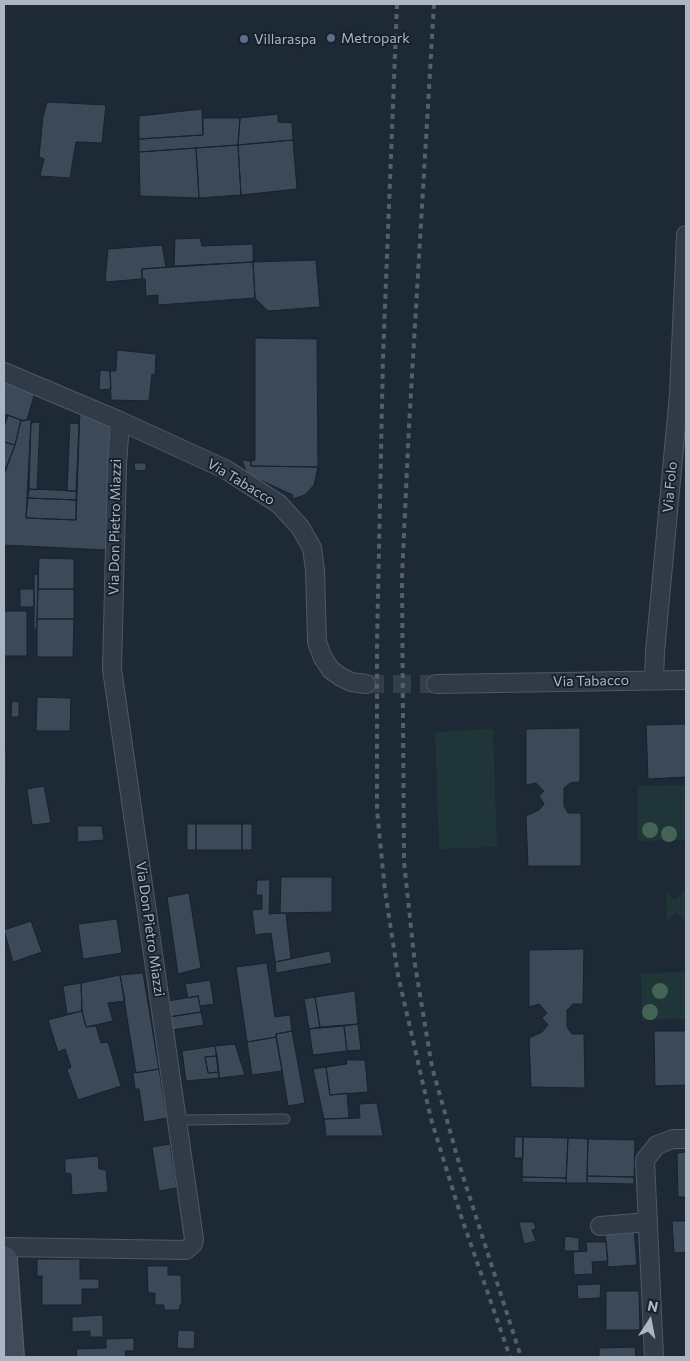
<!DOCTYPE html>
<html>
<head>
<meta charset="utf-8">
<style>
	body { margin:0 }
	#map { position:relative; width:690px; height:1361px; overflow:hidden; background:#1e2936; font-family:Commissioner,sans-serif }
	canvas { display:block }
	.frame { position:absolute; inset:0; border:5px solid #abb5c4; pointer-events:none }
	.north { position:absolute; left:625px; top:1296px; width:50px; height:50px; -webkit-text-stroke:4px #17202b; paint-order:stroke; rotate:11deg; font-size:14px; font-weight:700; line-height:20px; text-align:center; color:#abb5c4 }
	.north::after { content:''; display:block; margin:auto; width:18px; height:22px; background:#abb5c4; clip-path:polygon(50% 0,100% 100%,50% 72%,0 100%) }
</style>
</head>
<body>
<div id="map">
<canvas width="690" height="1361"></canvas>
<div class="frame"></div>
<div class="north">N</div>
</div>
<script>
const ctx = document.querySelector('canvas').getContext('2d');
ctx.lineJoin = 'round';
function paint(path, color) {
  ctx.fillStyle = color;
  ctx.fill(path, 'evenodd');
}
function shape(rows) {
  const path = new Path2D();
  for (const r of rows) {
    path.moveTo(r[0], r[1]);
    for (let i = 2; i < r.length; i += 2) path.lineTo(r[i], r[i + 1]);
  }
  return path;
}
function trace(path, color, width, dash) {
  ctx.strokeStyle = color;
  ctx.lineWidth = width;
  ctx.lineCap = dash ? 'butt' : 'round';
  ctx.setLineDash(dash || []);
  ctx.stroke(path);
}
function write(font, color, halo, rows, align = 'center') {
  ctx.font = font + ' Commissioner,sans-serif';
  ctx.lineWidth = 4;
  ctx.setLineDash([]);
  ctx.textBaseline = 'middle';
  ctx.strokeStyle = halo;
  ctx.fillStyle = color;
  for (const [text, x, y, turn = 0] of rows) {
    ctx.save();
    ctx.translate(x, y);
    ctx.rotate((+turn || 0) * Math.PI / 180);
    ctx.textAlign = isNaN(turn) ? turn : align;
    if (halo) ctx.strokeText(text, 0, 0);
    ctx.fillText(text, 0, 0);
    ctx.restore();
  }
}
paint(shape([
	[493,729,497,847,439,849,435,732],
	[686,785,686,840,638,841,638,786],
	[686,889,686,922,676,912,667,921,666,892,675,900],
	[686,972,686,1019,642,1020,641,973]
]), '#203537');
const building = shape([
	[47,102,106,105,102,143,76,142,70,178,40,176,44,159,39,157,43,117,47,102],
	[202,109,203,135,139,139,139,116,202,109],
	[278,114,278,122,292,123,293,140,238,145,240,118,278,114],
	[203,118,240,118,238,145,139,152,139,139,203,135,203,118],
	[293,140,297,189,241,195,238,145,293,140],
	[238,145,241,195,199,198,196,148,238,145],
	[196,148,199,198,140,196,139,152,196,148],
	[200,238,202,246,253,244,253,262,174,266,175,239,200,238],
	[162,245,166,267,142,269,142,279,105,282,108,249,162,245],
	[316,260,320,307,268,311,255,298,253,262,316,260],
	[253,262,255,298,158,305,158,295,146,296,145,279,142,279,142,269,253,262],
	[255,338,317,339,318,467,251,466,251,461,255,460,255,338],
	[117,350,156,354,155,375,152,374,149,401,111,400,110,371,116,371,117,350],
	[100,370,110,371,111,389,99,390,100,370],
	[4,374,35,392,27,420,23,421,4,414,4,374],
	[80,411,110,424,106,550,4,545,4,475,15,445,21,420,31,420,26,518,76,520,80,411],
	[8,415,21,420,15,445,4,442,4,427,8,415],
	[40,422,37,490,29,489,31,423,40,422],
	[70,423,79,424,76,491,67,491,70,423],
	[4,442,15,445,6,468,4,467,4,442],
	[242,460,251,461,251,466,318,467,314,485,305,495,292,499,293,495,247,474,242,460],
	[134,463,146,463,146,470,135,471,134,463],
	[29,489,76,491,76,500,28,498,29,489],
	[28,498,76,500,76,520,26,518,28,498],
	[39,558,74,559,74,589,38,589,39,558],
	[34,574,38,575,37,629,34,630,34,574],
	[20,589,34,589,34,607,20,607,20,589],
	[38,589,74,589,74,619,37,619,38,589],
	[4,611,27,611,27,656,4,656,4,611],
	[37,619,74,619,73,657,37,657,37,619],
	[37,697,71,698,70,731,36,731,37,697],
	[12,701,19,702,19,717,11,717,12,701],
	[686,724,686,777,648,779,646,725,686,724],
	[580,728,580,782,570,783,564,788,564,806,568,813,581,813,581,866,528,866,526,816,539,810,544,804,539,796,544,791,536,783,526,785,526,729,580,728],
	[4,752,6,752,6,780,4,780,4,752],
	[44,786,51,823,32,825,27,789,44,786],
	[187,824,196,824,196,850,187,850,187,824],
	[196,824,242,824,242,850,196,850,196,824],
	[242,824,252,824,252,850,242,850,242,824],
	[77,826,102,826,104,840,78,842,77,826],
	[281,877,332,877,332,912,280,913,281,877],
	[257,880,270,880,269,914,286,913,291,959,275,962,271,933,255,935,252,910,262,909,262,895,256,895,257,880],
	[189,893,201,968,178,974,167,897,189,893],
	[117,919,122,953,83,959,78,924,117,919],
	[31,921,42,952,13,962,4,930,31,921],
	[584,949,583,1004,573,1004,567,1010,567,1027,572,1034,584,1034,585,1088,531,1087,529,1038,542,1032,548,1025,542,1018,547,1013,539,1004,529,1007,529,950,584,949],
	[330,951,332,963,276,973,275,962,330,951],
	[267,963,275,1017,290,1015,292,1031,276,1034,276,1037,247,1042,236,967,267,963],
	[143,973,159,1069,136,1073,120,975,143,973],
	[120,975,125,1001,108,1003,113,1021,86,1027,82,1011,81,983,120,975],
	[210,980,214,1004,200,1006,198,996,188,998,185,984,210,980],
	[81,983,82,1011,67,1014,63,986,81,983],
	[355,991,358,1024,320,1027,315,997,355,991],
	[198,996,201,1012,169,1017,167,1001,198,996],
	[315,997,320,1027,309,1029,304,999,315,997],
	[82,1011,86,1027,96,1026,101,1043,108,1042,121,1086,78,1100,67,1070,71,1067,65,1049,58,1052,48,1020,82,1011],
	[201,1012,204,1025,172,1030,169,1017,201,1012],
	[358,1024,361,1050,347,1051,344,1026,358,1024],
	[344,1026,347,1051,313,1055,309,1029,344,1026],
	[292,1031,305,1103,288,1106,276,1034,292,1031],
	[654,1031,686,1031,686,1085,655,1086,654,1031],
	[276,1037,282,1071,252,1075,247,1042,276,1037],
	[235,1044,245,1075,219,1078,215,1046,235,1044],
	[215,1046,217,1056,205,1057,208,1073,219,1072,219,1078,186,1081,182,1051,215,1046],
	[217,1056,219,1072,208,1073,205,1057,217,1056],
	[346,1060,365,1060,368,1092,330,1095,326,1067,347,1064,346,1060],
	[326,1067,330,1095,347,1093,349,1118,324,1119,313,1069,326,1067],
	[159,1069,167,1118,144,1122,139,1089,135,1089,133,1073,159,1069],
	[377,1103,383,1136,326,1136,324,1119,360,1118,359,1104,377,1103],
	[515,1137,523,1137,523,1158,514,1158,515,1137],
	[523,1137,568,1138,566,1178,522,1177,523,1137],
	[568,1138,588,1139,587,1183,566,1183,568,1138],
	[588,1139,635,1140,634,1177,587,1176,588,1139],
	[170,1144,177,1188,159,1191,152,1147,170,1144],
	[686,1152,686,1197,678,1197,677,1153,686,1152],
	[98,1156,99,1169,106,1170,108,1192,72,1195,71,1174,65,1173,65,1159,98,1156],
	[587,1176,634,1177,634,1184,587,1183,587,1176],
	[522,1177,566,1178,566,1183,522,1182,522,1177],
	[672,1221,686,1221,686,1252,674,1253,672,1221],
	[519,1222,534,1222,536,1229,532,1230,536,1241,524,1244,519,1222],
	[634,1228,637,1265,608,1267,605,1230,634,1228],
	[565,1236,579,1238,579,1251,564,1251,565,1236],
	[586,1242,606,1242,608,1261,592,1262,593,1274,574,1275,573,1252,587,1251,586,1242],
	[37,1259,80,1259,80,1279,99,1279,99,1289,82,1289,82,1305,42,1305,42,1276,37,1276,37,1259],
	[147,1266,168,1266,168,1275,181,1275,182,1305,180,1305,179,1310,164,1310,164,1305,155,1305,155,1293,148,1293,147,1266],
	[601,1284,600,1298,578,1299,577,1285,601,1284],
	[606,1291,639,1291,640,1330,606,1330,606,1291],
	[103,1315,103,1337,90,1337,90,1331,72,1332,72,1317,103,1315],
	[178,1330,195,1331,194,1349,177,1348,178,1330],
	[134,1338,134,1351,125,1351,126,1357,77,1357,76,1349,106,1348,106,1339,134,1338],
	[635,1347,636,1357,599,1357,599,1348,635,1347]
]);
paint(building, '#3b4959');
trace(building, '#19222d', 1);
trace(shape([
	[366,684,436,684]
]), '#333e4b', 18, [18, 9]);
const service = shape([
	[178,1120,285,1119]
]);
const minor = shape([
	[4,372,120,421,225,469,279,504,300,527,312,548,315,570,317,642,323,658,331,670,341,677,351,682,366,684],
	[654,680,655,652,679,394,686,235],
	[436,684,686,680],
	[600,1226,648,1222],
	[4,1247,186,1250,193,1244,194,1239,112,669,117,465,120,421],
	[654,1357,645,1160,657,1145,673,1139,686,1139]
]);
const secondary = shape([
	[4,1259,11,1357]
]);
trace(service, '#4f5865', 11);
trace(minor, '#4f5865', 20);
trace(secondary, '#4f5865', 28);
trace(service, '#313b47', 9);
trace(minor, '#313b47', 18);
trace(secondary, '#3f4a5a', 25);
trace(shape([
	[397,4,383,357,377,644,377,810,385,891,398,975,431,1119,460,1213,510,1357],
	[434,4,409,426,402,577,404,862,415,965,432,1067,461,1170,521,1357]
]), '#535f6e', 4, [5, 5]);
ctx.fillStyle = '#436454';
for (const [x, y] of [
	[650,830],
	[669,834],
	[660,991],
	[650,1012]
]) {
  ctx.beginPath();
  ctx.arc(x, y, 8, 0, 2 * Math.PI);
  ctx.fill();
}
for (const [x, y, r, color] of [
	[331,38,5,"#5c6f8a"],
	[244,39,5,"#5c6f8a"]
]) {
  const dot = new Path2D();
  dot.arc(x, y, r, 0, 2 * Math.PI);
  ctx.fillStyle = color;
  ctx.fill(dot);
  trace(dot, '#17202b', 2);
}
write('14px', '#abb5c4', '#17202b', [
	["Metropark",341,38],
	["Villaraspa",254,39]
], 'left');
write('14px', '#abb5c4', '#17202b', [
	["Via Tabacco",241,482,31],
	["Via Folo",670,487,-85],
	["Via Don Pietro Miazzi",115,527,-89],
	["Via Tabacco",591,681,-1],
	["Via Don Pietro Miazzi",150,929,82]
]);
</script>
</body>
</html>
